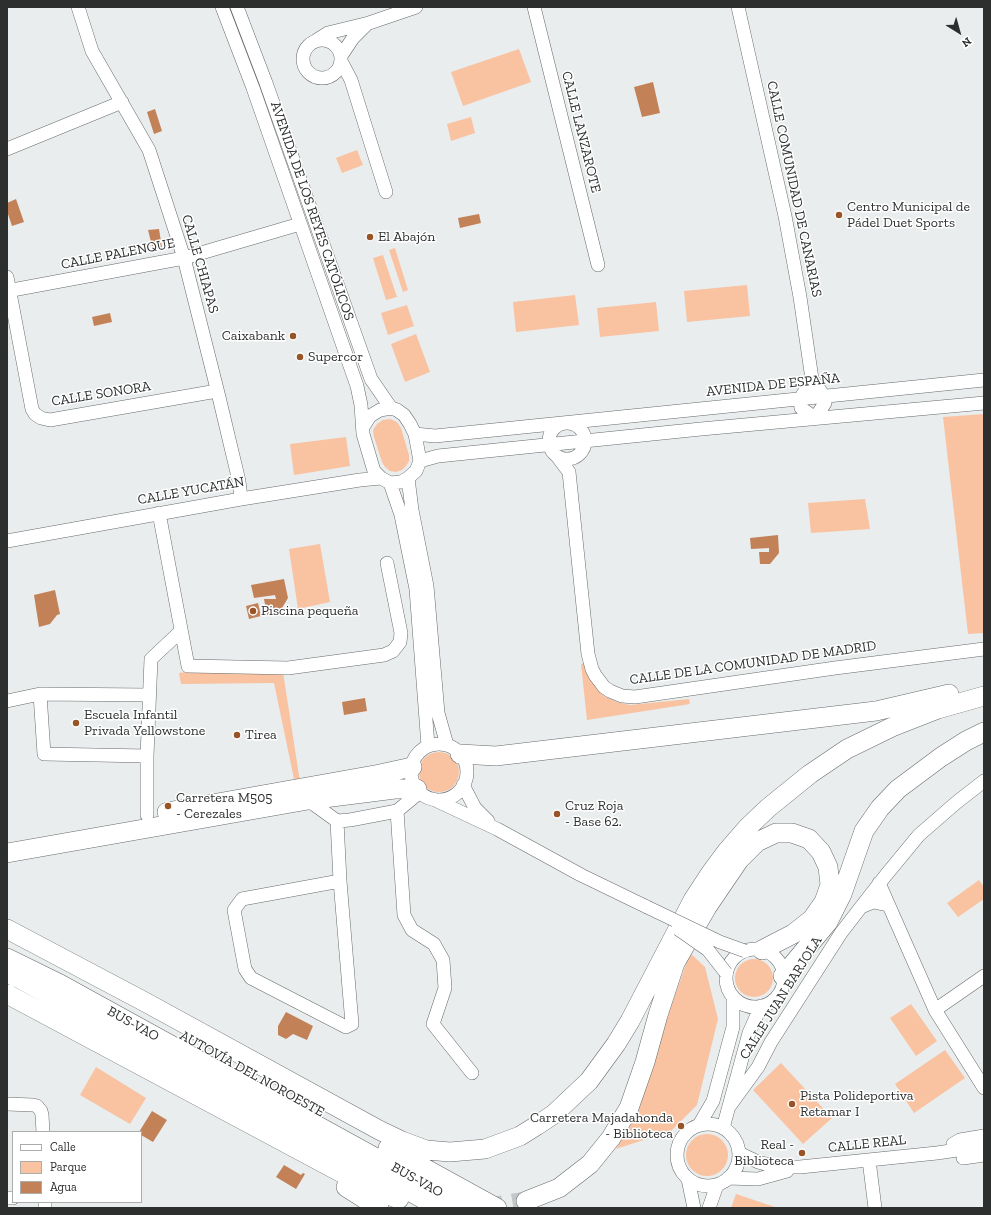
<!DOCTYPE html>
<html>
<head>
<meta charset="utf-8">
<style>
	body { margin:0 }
	#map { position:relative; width:991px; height:1215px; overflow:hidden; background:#e9edee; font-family:"Zilla Slab",serif }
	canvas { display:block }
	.frame { position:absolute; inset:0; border:8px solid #2d2f2f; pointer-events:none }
	.legend { position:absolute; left:12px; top:1131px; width:130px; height:72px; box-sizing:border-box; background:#fff; border:1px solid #abacac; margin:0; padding:5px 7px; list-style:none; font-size:12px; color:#2d2f2f }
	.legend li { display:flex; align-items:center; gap:8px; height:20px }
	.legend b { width:20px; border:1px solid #abacac }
	.north { position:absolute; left:939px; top:12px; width:40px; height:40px; -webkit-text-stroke:3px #fff; paint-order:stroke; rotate:143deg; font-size:11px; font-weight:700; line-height:16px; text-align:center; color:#2d2f2f }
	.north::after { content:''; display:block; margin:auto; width:14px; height:18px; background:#2d2f2f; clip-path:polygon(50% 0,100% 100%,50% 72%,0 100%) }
</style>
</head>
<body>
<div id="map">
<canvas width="991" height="1215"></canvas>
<div class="frame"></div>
<ul class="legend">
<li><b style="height:5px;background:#fff"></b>Calle</li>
<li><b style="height:11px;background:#f9c2a1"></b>Parque</li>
<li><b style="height:11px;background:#c38158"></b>Agua</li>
</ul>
<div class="north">N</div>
</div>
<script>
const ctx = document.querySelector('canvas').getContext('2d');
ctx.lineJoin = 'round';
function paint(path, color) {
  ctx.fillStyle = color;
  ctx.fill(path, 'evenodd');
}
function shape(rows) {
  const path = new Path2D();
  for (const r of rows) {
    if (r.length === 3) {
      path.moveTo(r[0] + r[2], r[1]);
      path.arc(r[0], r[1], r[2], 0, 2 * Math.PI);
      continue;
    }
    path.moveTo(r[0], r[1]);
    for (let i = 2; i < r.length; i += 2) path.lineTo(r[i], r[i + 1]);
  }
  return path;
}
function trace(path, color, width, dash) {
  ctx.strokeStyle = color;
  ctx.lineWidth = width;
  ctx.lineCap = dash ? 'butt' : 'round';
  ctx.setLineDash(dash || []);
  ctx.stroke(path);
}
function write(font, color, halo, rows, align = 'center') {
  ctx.font = font + ' "Zilla Slab",serif';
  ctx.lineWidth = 3;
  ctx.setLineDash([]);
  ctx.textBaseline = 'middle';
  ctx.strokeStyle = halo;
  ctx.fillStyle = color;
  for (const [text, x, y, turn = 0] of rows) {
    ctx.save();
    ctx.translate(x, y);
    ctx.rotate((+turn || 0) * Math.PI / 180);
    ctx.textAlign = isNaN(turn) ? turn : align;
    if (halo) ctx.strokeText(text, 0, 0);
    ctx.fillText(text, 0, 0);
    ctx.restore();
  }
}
paint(shape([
	[519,49,531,82,463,106,451,72],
	[471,117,475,133,451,141,447,124],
	[357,150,363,165,342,173,336,158],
	[395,248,408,290,403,292,389,250],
	[383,255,397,297,386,300,373,258],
	[747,285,750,316,687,322,684,291],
	[575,295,579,325,516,332,513,302],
	[656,302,659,331,600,337,597,308],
	[407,305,414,326,388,335,381,313],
	[416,334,430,372,405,382,391,344],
	[984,414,984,633,968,634,943,417],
	[390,419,397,422,401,428,409,455,409,461,406,466,402,470,396,472,390,471,385,467,382,462,374,437,373,430,377,424,383,420],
	[346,437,350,466,294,475,290,444],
	[865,499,870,529,811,533,808,503],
	[320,544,330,602,298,609,289,549],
	[584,663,595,686,604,696,617,702,630,705,689,699,690,704,587,720,581,664],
	[185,672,283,672,300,782,294,779,274,683,181,684,179,673],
	[439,772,20],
	[979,880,984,887,984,899,958,917,947,903],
	[690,953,705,967,718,1019,697,1105,671,1131,616,1149,637,1114,653,1067,669,1012],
	[754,978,19],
	[911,1004,937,1041,916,1056,890,1018],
	[945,1050,965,1078,914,1113,895,1084],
	[781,1063,832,1118,803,1144,753,1090],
	[96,1067,146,1098,130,1124,80,1095],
	[707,1155,21],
	[736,1194,778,1208,731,1208]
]), '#f9c2a1');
paint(shape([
	[653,82,660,113,642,117,634,87],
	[155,109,162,131,154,134,147,112],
	[16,199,24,222,12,226,7,211,7,203],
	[479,214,481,223,460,228,458,218],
	[159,229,162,248,153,250,148,230],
	[110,313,112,322,94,326,92,317],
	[778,535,779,553,770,564,760,564,759,552,769,552,769,548,751,549,750,538],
	[284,579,288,598,279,613,267,615,264,599,276,599,275,595,254,598,251,585],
	[55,590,60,614,57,615,50,624,39,627,34,595],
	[258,603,261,616,249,619,246,606],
	[365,698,367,711,344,715,342,702],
	[286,1012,313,1026,307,1040,293,1034,286,1039,278,1035,278,1026],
	[152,1111,167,1120,153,1142,141,1135,141,1132,139,1132],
	[284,1165,301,1175,303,1173,305,1174,296,1189,276,1177]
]), '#c38158');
trace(shape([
	[484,1208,526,1201]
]), '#c3c7c8', 19, [19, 10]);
const minor = shape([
	[78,7,92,51,149,150,184,258,219,397,239,481,241,499],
	[222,7,253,88,357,386,361,405,363,434,374,471,381,478,390,483,401,482,408,478,416,471,420,461,415,434,410,424,404,415,397,410,391,408,380,410,370,416,363,427],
	[237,7,266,83,371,379,391,408],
	[534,7,598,265],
	[738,7,785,216,800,297,812,379,824,396,825,403,815,418,801,408,800,399,812,379],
	[317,40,328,33,369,23,416,7],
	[322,59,19],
	[341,56,353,38,367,24],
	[341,61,351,80,386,192],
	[7,149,122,102],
	[7,277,32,409,35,414,41,418,50,420,217,391],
	[7,291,184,258,300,224],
	[567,441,18],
	[415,434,435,436,984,380],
	[557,456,569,472,588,654,592,669,595,675,604,687,610,691,622,696,635,697,835,668,984,649],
	[420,461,438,456,701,429,984,403],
	[408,478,412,510,427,586,438,713,447,745],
	[390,483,401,515,416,589,428,746],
	[159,513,188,666,288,668,384,655,393,651,400,642,401,633,387,563],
	[7,541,241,499,360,480,381,478],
	[40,694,44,754,147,756],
	[7,701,40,694,149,695],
	[439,772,28],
	[463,785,475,808,488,821],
	[420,792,397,811,404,915,412,930,434,944,443,960,445,988,433,1024,472,1073],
	[433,799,497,829,581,875,647,907],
	[308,800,337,821,350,820,397,811],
	[147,815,147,756,151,659,181,631],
	[337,821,340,881,352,1024,346,1027,251,978,245,969,234,910,242,899,340,881],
	[879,883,935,1010,984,1088],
	[861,907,886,875,919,835,957,802,984,781],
	[755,978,29],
	[935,1010,984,976],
	[7,1104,33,1105,37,1106,41,1111,42,1115,43,1132],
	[729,1107,758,1067,771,1042,841,933,861,907,873,902,888,905],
	[708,1155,31],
	[699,1125,713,1101,733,1027,733,997],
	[723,1128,749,1033,761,1006],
	[953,1144,960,1140,984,1136],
	[739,1153,758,1162,777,1167,800,1167,937,1153,984,1146],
	[963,1158,984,1155],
	[869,1160,875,1208],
	[728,1178,758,1179,787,1171],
	[688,1179,694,1208],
	[7,1198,13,1198],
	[45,1202,45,1208],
	[709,1208,717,1185]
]);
const highway = shape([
	[460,754,496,756,876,711,949,694],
	[167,812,380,774,412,767],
	[7,853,308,800,395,789,417,789],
	[7,929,145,1002,379,1130,402,1141,426,1150,450,1152,485,1149,520,1136,536,1126,554,1114,589,1081,616,1044,630,1021,693,900,710,874,727,851,747,828,768,808,810,774,847,749,892,727,938,709,984,696],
	[7,958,60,984,467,1208],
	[7,973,18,978,440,1208],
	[783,976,828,922,842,894,864,831,880,808,898,789,941,757,966,741,984,732],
	[7,994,370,1188,399,1199],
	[388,1148,497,1208],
	[346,1187,379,1208],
	[526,1201,559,1188,590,1164,611,1138,629,1108,645,1062,658,1015,675,963,707,907,739,860,757,842,776,833,792,833,809,839,821,852,828,867,830,885,824,902,812,919,793,934,762,950]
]);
trace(minor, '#676b6c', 14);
trace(highway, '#676b6c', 20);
trace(minor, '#fff', 13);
trace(highway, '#fff', 19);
const minorBridge = shape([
	[647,907,720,942,745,951],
	[678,929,708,950,726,973]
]);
trace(minorBridge, '#676b6c', 14, []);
trace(minorBridge, '#fff', 13);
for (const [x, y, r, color] of [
	[839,215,4,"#985426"],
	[370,237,4,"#985426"],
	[293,336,4,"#985426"],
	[300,357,4,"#985426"],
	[253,611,4,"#985426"],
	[76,723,4,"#985426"],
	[237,735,4,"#985426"],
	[168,806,4,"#985426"],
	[557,814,4,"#985426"],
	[792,1104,4,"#985426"],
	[681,1126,4,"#985426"],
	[802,1153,4,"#985426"]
]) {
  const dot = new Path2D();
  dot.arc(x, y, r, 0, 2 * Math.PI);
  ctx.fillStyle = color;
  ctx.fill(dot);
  trace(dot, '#fff', 1.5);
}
write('14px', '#2d2f2f', '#fff', [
	["CALLE LANZAROTE",581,132,76],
	["CALLE COMUNIDAD DE CANARIAS",794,189,78],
	["AVENIDA DE LOS REYES CATÓLICOS",312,211,71],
	["CALLE PALENQUE",118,254,-11],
	["CALLE CHIAPAS",200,264,74],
	["AVENIDA DE ESPAÑA",773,385,-6],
	["CALLE SONORA",101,394,-9],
	["CALLE YUCATÁN",191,491,-10],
	["CALLE DE LA COMUNIDAD DE MADRID",753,663,-8],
	["CALLE JUAN BARJOLA",781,998,-58],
	["BUS-VAO",133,1024,29],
	["AUTOVÍA DEL NOROESTE",252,1074,29],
	["CALLE REAL",867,1144,-6],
	["BUS-VAO",417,1180,29]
]);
write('14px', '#2d2f2f', '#fff', [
	["Centro Municipal de",847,207],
	["Pádel Duet Sports",847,223],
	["El Abajón",378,237],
	["Caixabank",285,336,"right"],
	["Supercor",308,357],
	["Piscina pequeña",261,611],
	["Escuela Infantil",84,715],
	["Privada Yellowstone",84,731],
	["Tirea",245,735],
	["Carretera M505",176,798],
	["- Cerezales",176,814],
	["Cruz Roja",565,806],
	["- Base 62.",565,822],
	["Pista Polideportiva",800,1096],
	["Retamar I",800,1112],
	["Carretera Majadahonda",673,1118,"right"],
	["- Biblioteca",673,1134,"right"],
	["Real -",794,1145,"right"],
	["Biblioteca",794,1161,"right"]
], 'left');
</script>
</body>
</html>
